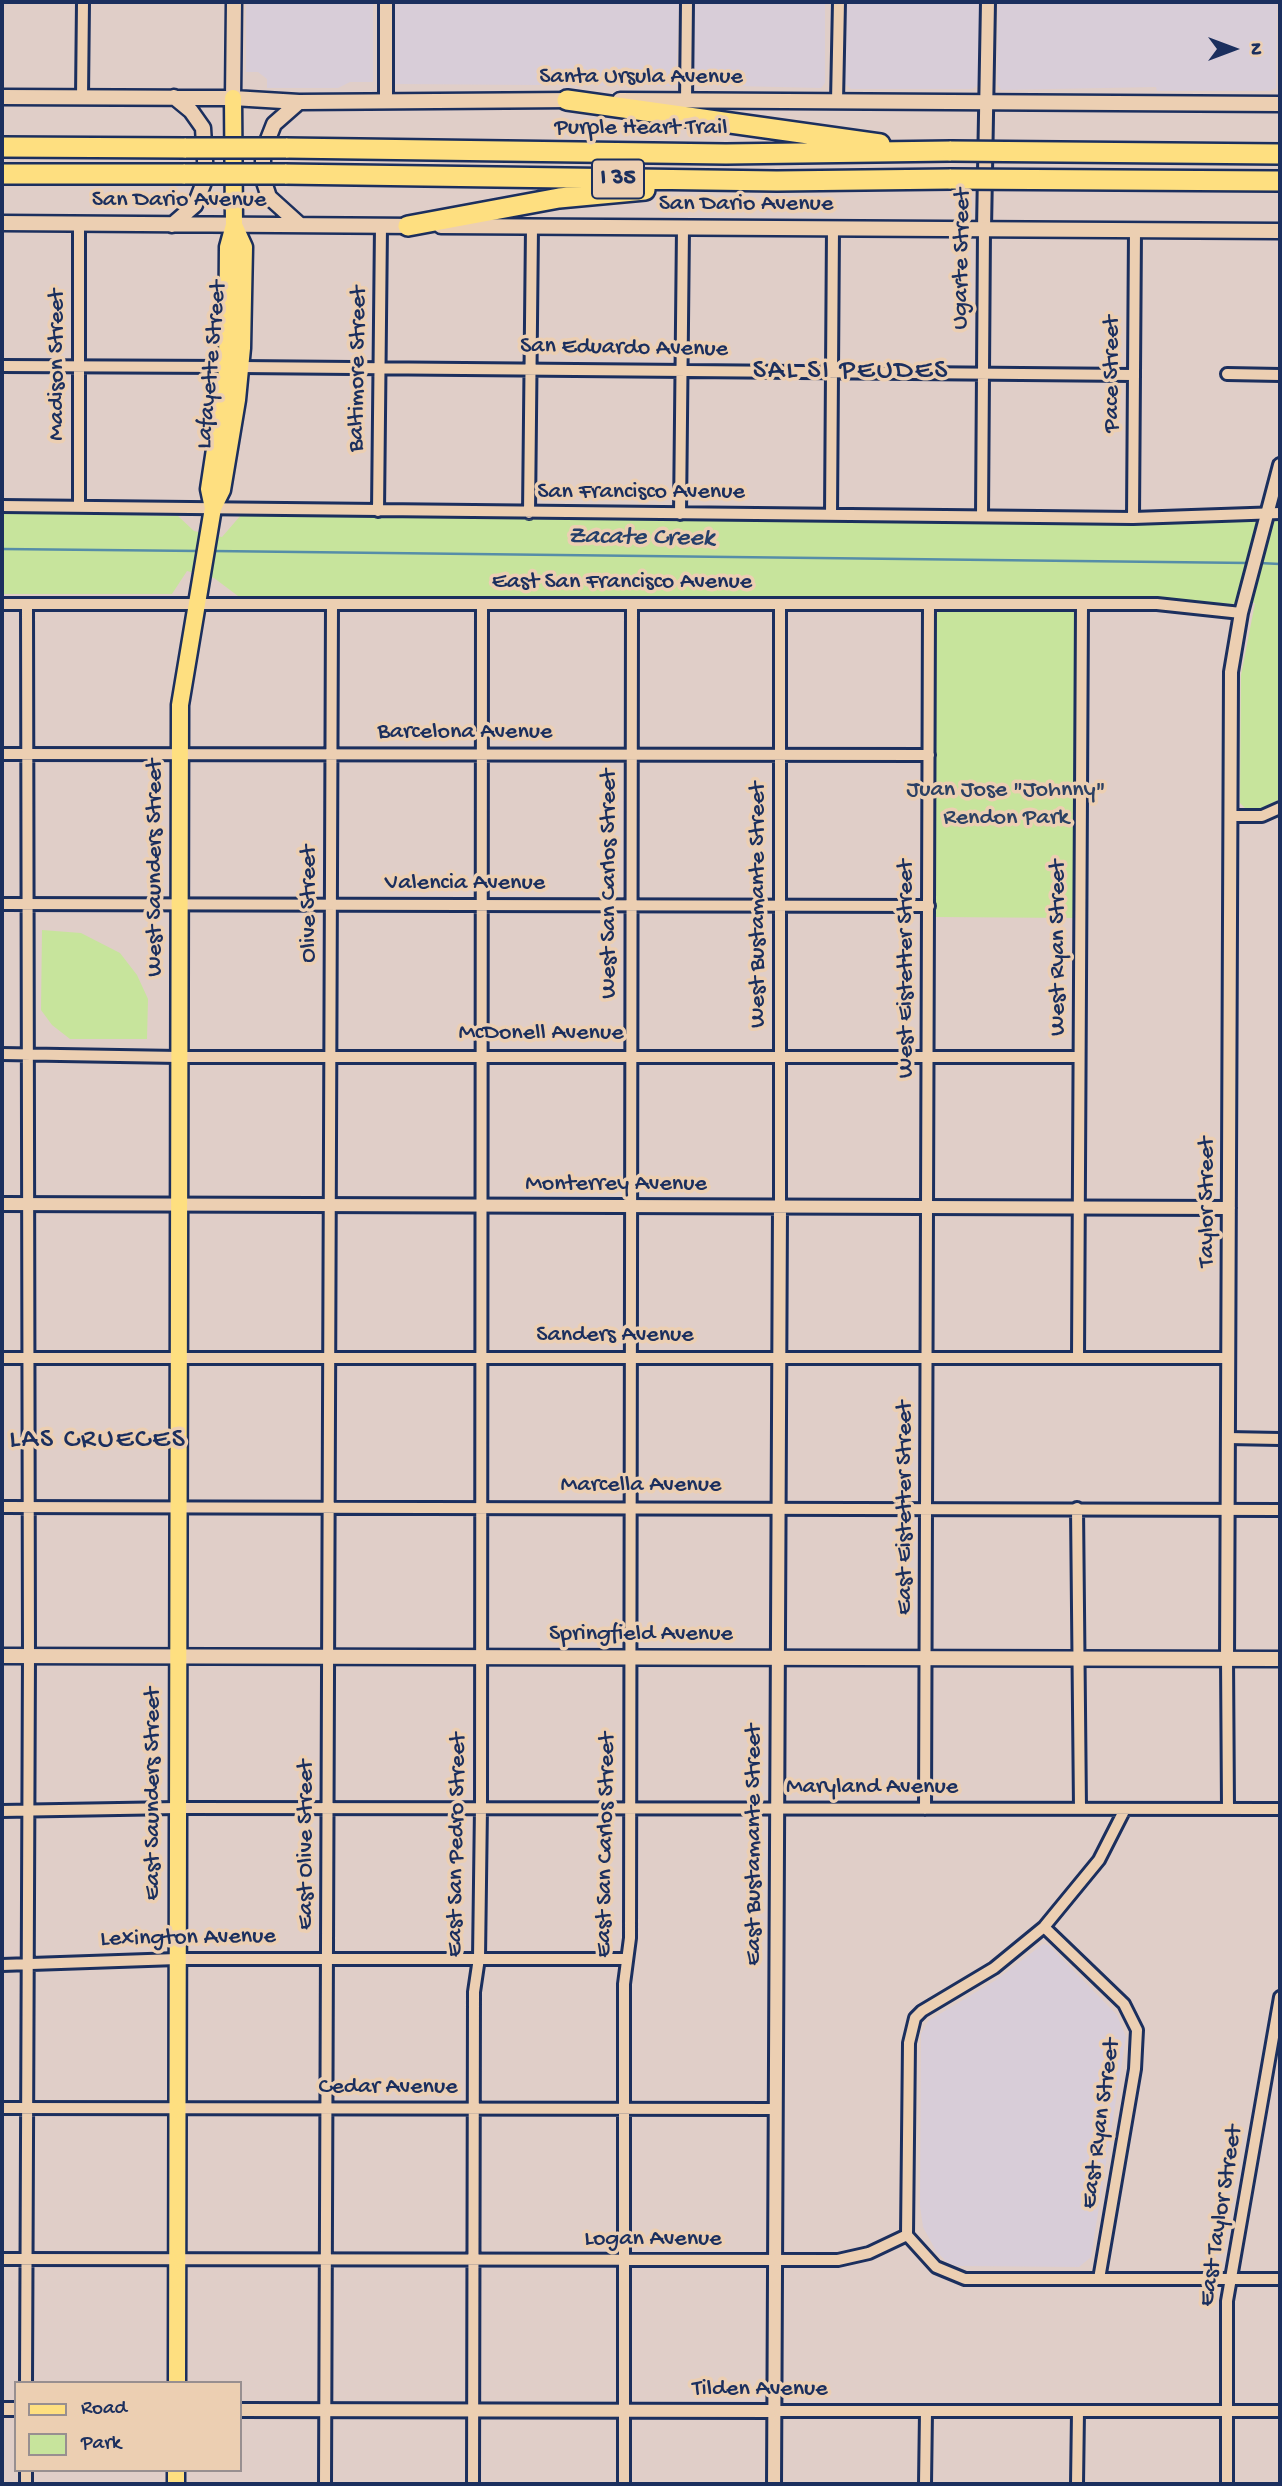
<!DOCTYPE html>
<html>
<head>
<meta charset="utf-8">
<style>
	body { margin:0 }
	#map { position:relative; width:1282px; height:2486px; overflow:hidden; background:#e0cec8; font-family:"Gochi Hand",sans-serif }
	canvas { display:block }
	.frame { position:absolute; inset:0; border:4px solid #1b2f5e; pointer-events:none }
	.legend { position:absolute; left:14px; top:2381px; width:228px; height:91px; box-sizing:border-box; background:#eccfb2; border:2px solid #988f90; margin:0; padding:9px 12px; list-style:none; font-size:21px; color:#1b2f5e }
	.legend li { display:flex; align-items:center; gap:14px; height:35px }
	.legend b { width:35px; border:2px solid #988f90 }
	.north { position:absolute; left:1198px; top:14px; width:70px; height:70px; -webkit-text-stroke:5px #eccfb2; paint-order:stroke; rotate:90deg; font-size:19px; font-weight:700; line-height:28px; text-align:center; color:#1b2f5e }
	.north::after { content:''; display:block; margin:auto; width:24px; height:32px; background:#1b2f5e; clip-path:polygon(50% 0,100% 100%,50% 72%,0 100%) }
</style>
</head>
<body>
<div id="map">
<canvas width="1282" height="2486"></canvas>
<div class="frame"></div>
<ul class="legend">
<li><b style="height:9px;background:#fedf80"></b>Road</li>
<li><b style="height:19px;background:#c7e49c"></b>Park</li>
</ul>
<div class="north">N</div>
</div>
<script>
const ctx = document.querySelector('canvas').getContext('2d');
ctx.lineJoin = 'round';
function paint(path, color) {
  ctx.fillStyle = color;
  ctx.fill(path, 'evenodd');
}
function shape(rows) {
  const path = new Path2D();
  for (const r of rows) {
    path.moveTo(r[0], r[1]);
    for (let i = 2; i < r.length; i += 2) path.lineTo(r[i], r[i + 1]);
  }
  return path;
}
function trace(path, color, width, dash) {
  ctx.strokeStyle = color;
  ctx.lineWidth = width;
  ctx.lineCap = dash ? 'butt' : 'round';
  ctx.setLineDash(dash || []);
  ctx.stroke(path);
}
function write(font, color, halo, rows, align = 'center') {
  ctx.font = font + ' "Gochi Hand",sans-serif';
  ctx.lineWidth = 7;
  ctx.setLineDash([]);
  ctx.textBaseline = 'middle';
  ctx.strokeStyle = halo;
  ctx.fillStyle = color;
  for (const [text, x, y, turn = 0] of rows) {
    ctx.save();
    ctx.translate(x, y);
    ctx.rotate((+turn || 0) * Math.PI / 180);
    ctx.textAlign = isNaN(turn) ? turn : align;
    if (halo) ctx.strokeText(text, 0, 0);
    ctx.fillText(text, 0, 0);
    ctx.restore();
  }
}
paint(shape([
	[246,2,373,2,373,82,350,82,338,88,267,88,267,79,258,72,246,72],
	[393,2,679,2,676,86,395,84],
	[694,2,825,2,825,83,821,88,693,85],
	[845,2,979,2,979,85,972,89,851,89,844,83],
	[998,2,1277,2,1276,88,1270,91,1157,91,1156,87,1001,90,997,84],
	[1043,1944,1048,1945,1117,2015,1126,2037,1091,2257,1079,2267,957,2266,948,2263,936,2251,923,2227,920,2206,921,2034,928,2021,996,1980]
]), '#d8cdd8');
paint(shape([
	[2,513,178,516,194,531,222,537,241,515,1161,524,1280,519,1280,799,1260,809,1246,809,1240,803,1241,675,1255,603,1231,604,1165,598,238,596,214,578,187,571,172,594,2,594],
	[941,610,1070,610,1076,614,1077,918,935,917,936,614],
	[42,930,81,933,120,953,137,975,148,999,147,1039,70,1039,52,1025,41,1010]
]), '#c7e49c');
trace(shape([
	[2,549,199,551],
	[213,551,1249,563],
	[1259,563,1280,564]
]), '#568da8', 2.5);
const minor = shape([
	[82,97,83,2],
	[686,101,687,2],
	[837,101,839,2],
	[2,366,227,367],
	[241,367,1133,375],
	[1227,374,1280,375],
	[2,506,1133,518,1280,513],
	[79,507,79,224],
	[378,511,381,226],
	[529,513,532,227],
	[680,514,683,228],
	[831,515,833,228],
	[982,516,984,229],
	[1133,518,1135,230],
	[2,604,1157,604,1241,613],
	[2,754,929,755],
	[1231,816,1262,816,1280,808],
	[2,904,929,906],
	[2,1054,178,1057,1079,1057],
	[780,1206,780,604],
	[2,1358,1229,1358],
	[1078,1358,1082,605],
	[1228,1438,1280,1439],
	[2,1507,1280,1510],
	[1077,1508,1080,1809],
	[1227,1658,1228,1809],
	[925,1809,929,605],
	[2,1811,177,1808,1280,1809],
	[1044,1927,1124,2004,1137,2030,1135,2069,1099,2279],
	[2,1965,177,1959,627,1959],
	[2,2108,775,2109],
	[907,2235,909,2043,915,2018,922,2011,994,1968,1044,1927,1099,1860,1125,1809],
	[2,2259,838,2260,869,2253,907,2235,936,2267,965,2279,1280,2279],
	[26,2383,29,1656,27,604],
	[774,2411,1280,2411],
	[26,2484,26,2470],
	[325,2484,332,604],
	[473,2484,474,1992,479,1958,481,1807,482,604],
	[624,2484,624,1984,630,1938,632,604],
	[925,2484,926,2412],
	[1077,2484,1078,2412],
	[1227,2484,1227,2301,1280,1997]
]);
const tertiary = shape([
	[386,101,386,2],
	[984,229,988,2],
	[2,1204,1229,1208],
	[1227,1658,1231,672,1241,613,1280,465],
	[2,2409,16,2409],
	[240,2410,774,2411],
	[774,2484,780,1206]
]);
const secondary = shape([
	[2,97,233,98,299,102,575,100],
	[233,98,234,2],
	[620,100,1280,104],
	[299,102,274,124,263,152,263,179,269,197,300,225],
	[2,223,417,226],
	[172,225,195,205,206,177,203,128,191,111,174,97],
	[441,226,1280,231],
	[2,1656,1280,1659]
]);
const primary = shape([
	[213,508,209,489,227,370,228,247,234,225,233,98],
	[177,2383,180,705,213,508,222,490,237,400,242,348,244,247,234,225],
	[176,2484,176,2470]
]);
const motorway = shape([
	[567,100,880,144],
	[2,147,186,148],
	[286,148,726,154,951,151],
	[2,174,185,174],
	[285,174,777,181,951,179],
	[408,226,559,198,645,190]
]);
trace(minor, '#1b2f5e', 16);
trace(tertiary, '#1b2f5e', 18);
trace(secondary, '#1b2f5e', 19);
trace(primary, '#1b2f5e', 21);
trace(motorway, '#1b2f5e', 24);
trace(minor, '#eccfb2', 10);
trace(tertiary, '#eccfb2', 12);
trace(secondary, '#eccfb2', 14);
trace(primary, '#fedf80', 16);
trace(motorway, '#fedf80', 19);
const motorwayBridge = shape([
	[186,148,286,148],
	[951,151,1280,154],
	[185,174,285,174],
	[951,179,1280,181]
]);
trace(motorwayBridge, '#1b2f5e', 24, []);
trace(motorwayBridge, '#fedf80', 19);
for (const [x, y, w] of [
	[618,179,52]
]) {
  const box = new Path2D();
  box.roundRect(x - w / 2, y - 19.5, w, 39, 5);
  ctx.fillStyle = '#eccfb2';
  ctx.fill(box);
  trace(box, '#1b2f5e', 2);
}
write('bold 23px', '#1b2f5e', null, [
	["I 35",618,179]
]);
write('24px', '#1b2f5e', '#eccfb2', [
	["Santa Ursula Avenue",641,78],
	["Purple Heart Trail",641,129],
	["San Dario Avenue",179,201],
	["San Dario Avenue",746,205],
	["Ugarte Street",963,259,-89],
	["San Eduardo Avenue",624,349,1],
	["Madison Street",58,365,-90],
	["Lafayette Street",213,365,-85],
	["Baltimore Street",359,369,-89],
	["Pace Street",1113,374,-90],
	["San Francisco Avenue",641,493],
	["East San Francisco Avenue",622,583],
	["Barcelona Avenue",465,733],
	["West Saunders Street",156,868,-90],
	["Valencia Avenue",465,884],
	["West San Carlos Street",610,884,-90],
	["Olive Street",310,904,-90],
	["West Bustamante Street",759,905,-90],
	["West Ryan Street",1059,948,-90],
	["West Eistetter Street",907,969,-90],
	["McDonell Avenue",541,1034],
	["Monterrey Avenue",616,1185],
	["Taylor Street",1208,1202,-90],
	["Sanders Avenue",615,1336],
	["Marcella Avenue",641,1486],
	["East Eistetter Street",906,1508,-90],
	["Springfield Avenue",641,1635],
	["Maryland Avenue",872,1788],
	["East Saunders Street",154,1794,-90],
	["East Olive Street",307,1845,-90],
	["East San Pedro Street",458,1845,-89],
	["East San Carlos Street",607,1845,-89],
	["East Bustamante Street",755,1845,-90],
	["Lexington Avenue",188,1939,-1],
	["Cedar Avenue",388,2088],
	["East Ryan Street",1102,2124,-82],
	["East Taylor Street",1222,2216,-81],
	["Logan Avenue",653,2240],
	["Tilden Avenue",760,2390]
]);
write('24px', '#2c4164', '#eccfb2', [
	["Juan Jose \"Johnny\"",1006,791],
	["Rendon Park",1006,819]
]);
write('italic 26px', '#253f6a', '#eccfb2', [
	["Zacate Creek",641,539,1]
]);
ctx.letterSpacing = '2px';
write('28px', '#1b2f5e', '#eccfb2', [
	["SAL SI PEUDES",851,373],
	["LAS CRUECES",98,1442]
]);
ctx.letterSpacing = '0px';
</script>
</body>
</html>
